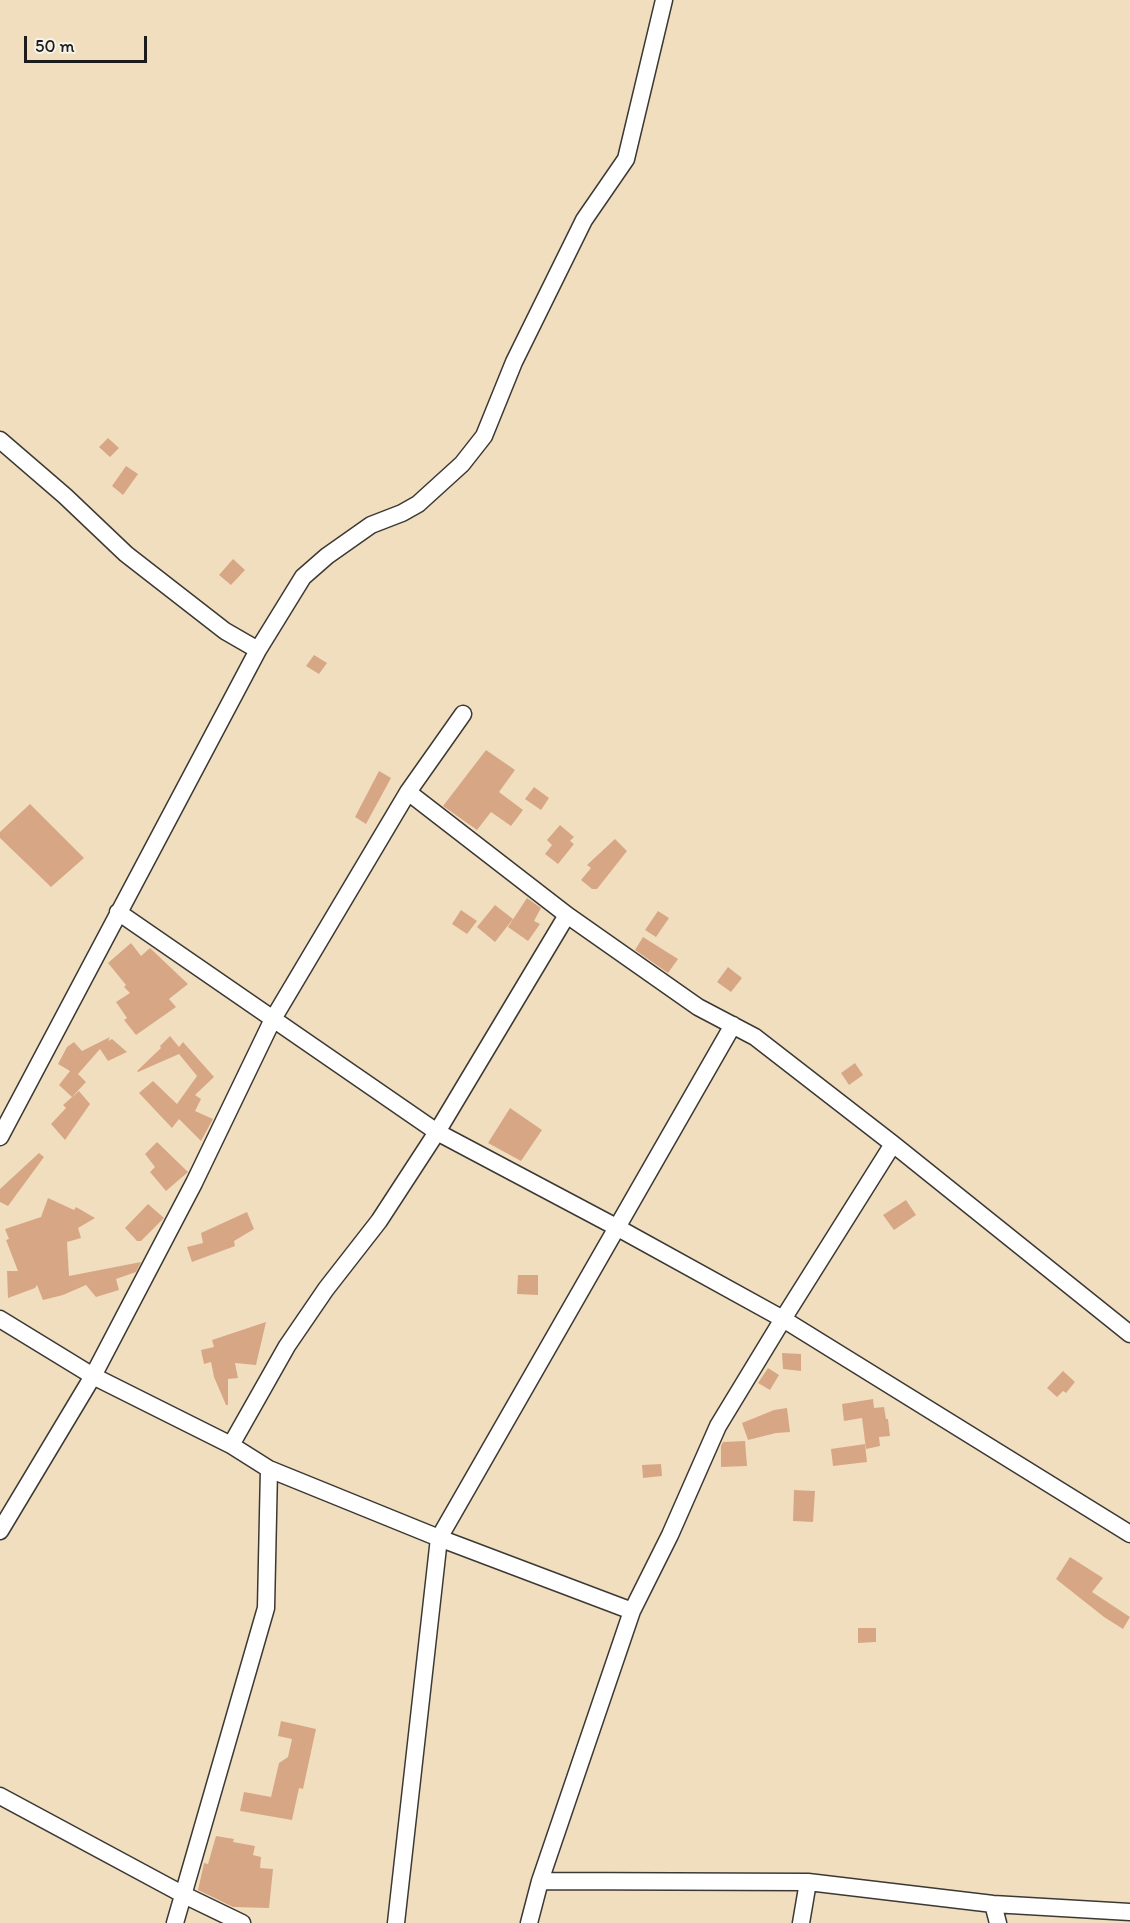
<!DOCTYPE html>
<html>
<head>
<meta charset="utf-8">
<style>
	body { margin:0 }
	#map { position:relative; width:1130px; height:1923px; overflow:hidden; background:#f1debf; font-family:Itim,sans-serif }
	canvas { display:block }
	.scale { position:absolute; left:24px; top:36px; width:123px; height:27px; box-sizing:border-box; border:3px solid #1c1c1c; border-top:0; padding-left:8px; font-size:18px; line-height:21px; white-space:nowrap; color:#1c1c1c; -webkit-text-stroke:4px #f7f3e8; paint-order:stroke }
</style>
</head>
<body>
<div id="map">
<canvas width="1130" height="1923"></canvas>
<div class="scale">50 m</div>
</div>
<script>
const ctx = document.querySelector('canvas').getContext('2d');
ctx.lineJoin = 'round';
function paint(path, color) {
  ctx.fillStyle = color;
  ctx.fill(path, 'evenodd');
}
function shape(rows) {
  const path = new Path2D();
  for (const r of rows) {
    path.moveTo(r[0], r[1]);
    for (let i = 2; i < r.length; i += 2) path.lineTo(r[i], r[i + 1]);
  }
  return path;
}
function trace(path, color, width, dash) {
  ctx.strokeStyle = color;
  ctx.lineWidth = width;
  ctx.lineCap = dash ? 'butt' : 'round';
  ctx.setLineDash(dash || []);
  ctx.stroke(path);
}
paint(shape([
	[108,438,119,448,110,457,99,447],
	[126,466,138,474,123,495,112,486],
	[233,559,245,570,231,585,219,575],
	[314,655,327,663,319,674,306,666],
	[486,750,515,770,499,792,523,810,511,826,491,812,477,830,443,806],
	[379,771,391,778,366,824,355,817],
	[534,787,549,798,541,810,525,799],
	[30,804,84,858,51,887,0,838,0,832],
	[560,825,574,837,570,841,574,844,558,864,545,854,552,845,547,840],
	[615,839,627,851,597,889,592,889,581,880,591,868,587,865],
	[527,898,541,908,534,921,540,924,528,941,508,927],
	[495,905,513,919,495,942,477,927],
	[461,910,477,921,467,934,452,924],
	[658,911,669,918,656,937,645,930],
	[643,937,678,959,668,973,635,950],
	[131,943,141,956,150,948,188,984,169,999,176,1007,136,1035,124,1020,127,1018,116,1002,130,993,124,987,126,985,108,963],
	[728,967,742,978,731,992,717,982],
	[170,1036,179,1047,183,1042,214,1077,195,1095,201,1099,195,1111,213,1119,201,1141,179,1119,172,1128,139,1093,153,1081,177,1104,197,1076,179,1054,138,1072,137,1071,161,1048,160,1046],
	[110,1037,108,1041,112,1039,127,1052,108,1061,100,1049,78,1074,86,1082,72,1097,59,1085,70,1071,58,1064,67,1047,74,1042,82,1051],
	[855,1063,863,1075,849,1085,841,1073],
	[79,1091,90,1104,65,1140,51,1124,66,1108,63,1105],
	[510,1108,542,1130,521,1161,488,1143],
	[157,1142,188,1172,166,1191,150,1172,155,1167,145,1154],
	[39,1153,44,1157,8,1206,0,1202,0,1189],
	[48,1198,74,1210,76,1207,95,1218,78,1228,81,1238,67,1242,69,1276,141,1262,136,1272,116,1279,119,1290,96,1297,86,1285,63,1295,43,1300,37,1285,35,1288,8,1298,7,1271,18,1271,6,1240,9,1239,5,1229,41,1217],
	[906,1200,916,1215,894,1230,883,1215],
	[148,1204,164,1218,141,1241,137,1241,125,1228],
	[247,1212,254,1229,234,1241,235,1246,192,1262,187,1247,203,1243,201,1233],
	[518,1275,538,1275,538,1295,517,1294],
	[266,1322,256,1365,235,1363,238,1378,228,1379,228,1405,226,1405,214,1377,211,1362,204,1364,201,1350,214,1347,212,1340],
	[782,1353,801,1354,801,1371,783,1369],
	[768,1368,779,1375,770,1390,758,1383],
	[1063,1371,1075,1382,1066,1393,1063,1391,1057,1397,1047,1388],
	[873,1399,874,1408,884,1407,886,1419,888,1419,890,1436,879,1437,880,1446,866,1449,862,1418,844,1421,842,1404],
	[787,1408,790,1432,776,1433,748,1440,742,1423,774,1410],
	[745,1441,747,1466,721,1467,721,1446,723,1442],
	[865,1444,867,1462,833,1466,831,1449],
	[661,1464,662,1476,643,1478,642,1465],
	[794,1490,815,1491,813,1522,793,1521],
	[1070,1557,1103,1578,1092,1592,1130,1617,1123,1629,1104,1617,1056,1579],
	[858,1628,876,1628,876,1642,858,1643],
	[281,1721,316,1729,303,1789,299,1788,292,1820,240,1811,244,1792,271,1797,279,1763,288,1757,292,1739,278,1736],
	[216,1836,234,1839,233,1842,255,1846,253,1855,261,1857,260,1868,273,1869,269,1908,233,1907,198,1890,204,1863,208,1864]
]), '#d7a785');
const street = shape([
	[0,440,65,496,126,554,225,631,258,650],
	[408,792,567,915,698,1007,755,1037,893,1144,1130,1334],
	[118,912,437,1132,618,1228,783,1319,1130,1534],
	[0,1137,258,650,303,577,327,556,371,525,402,513,418,504,462,464,484,436,514,362,584,220,626,159,664,0],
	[0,1319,93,1376,231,1445,269,1469,439,1538,632,1611,540,1881,529,1923],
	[231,1445,287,1346,326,1289,379,1221,437,1132,567,915],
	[0,1531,93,1376,194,1183,273,1019,408,792,463,714],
	[632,1611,670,1535,718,1426,783,1319,893,1144],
	[0,1796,184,1895,242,1923],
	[540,1881,808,1882,993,1904,1130,1912],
	[993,1904,998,1923],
	[175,1923,266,1608,269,1469],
	[396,1923,439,1538,733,1025],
	[801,1923,808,1882]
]);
trace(street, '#3c3934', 19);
trace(street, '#fff', 16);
</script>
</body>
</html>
